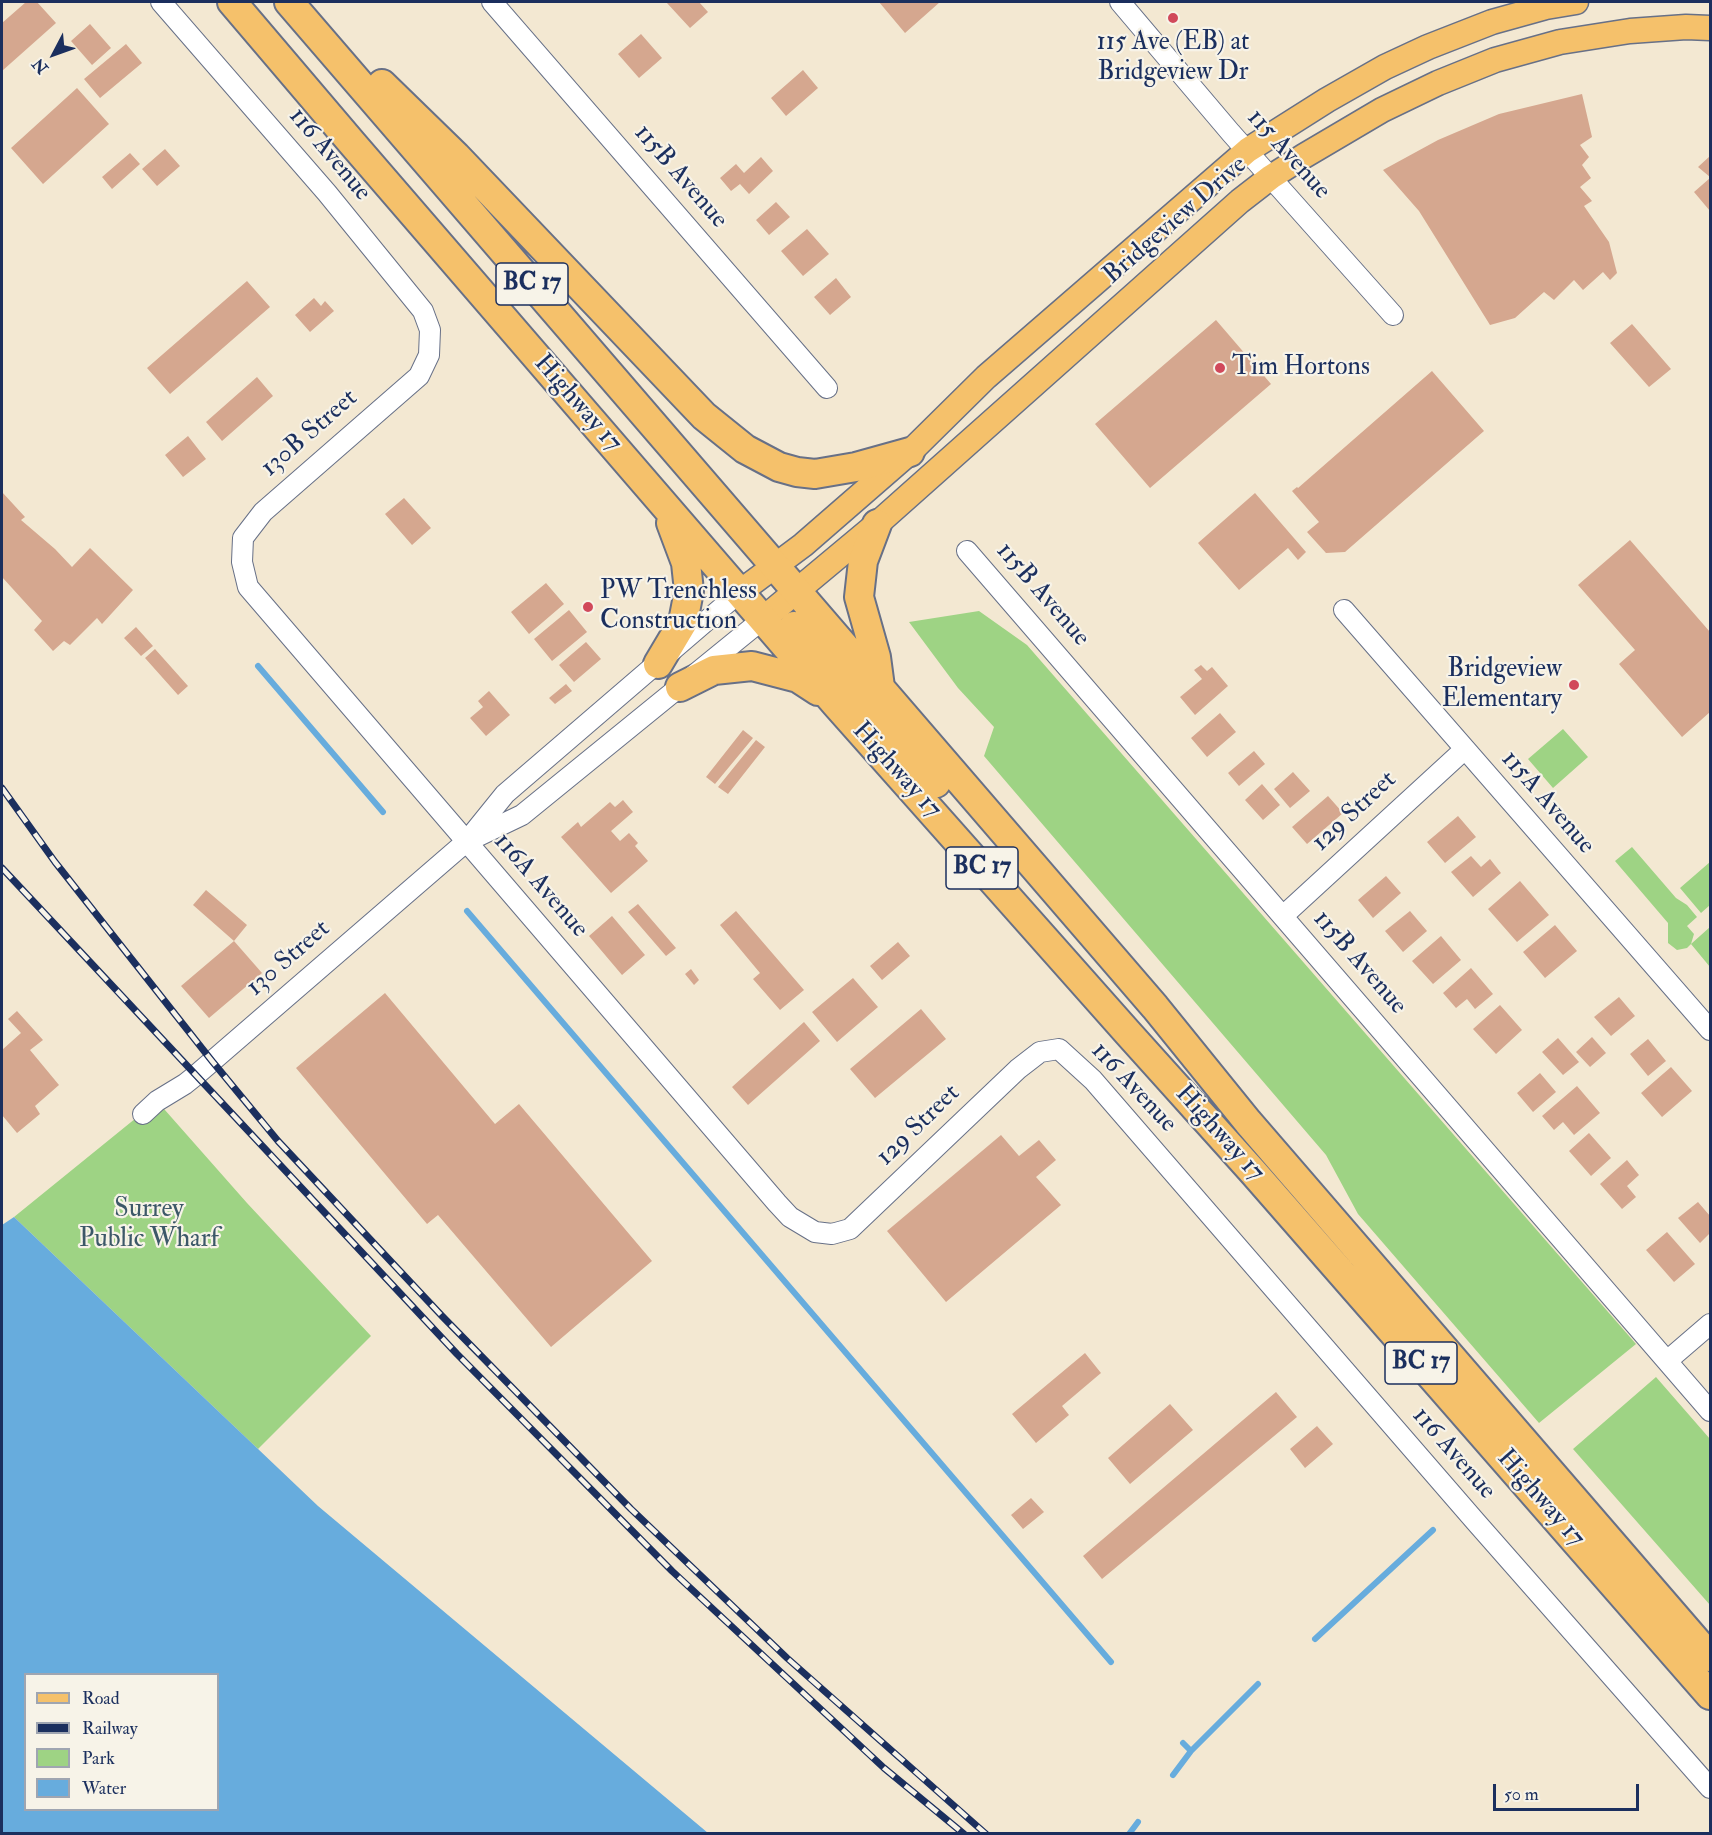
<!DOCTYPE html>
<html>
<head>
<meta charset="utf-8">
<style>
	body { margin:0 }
	#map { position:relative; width:1712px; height:1835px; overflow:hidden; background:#f3e8d2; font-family:"IM FELL Double Pica",serif }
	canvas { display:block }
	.frame { position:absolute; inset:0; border:3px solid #1b2f5e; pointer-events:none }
	.legend { position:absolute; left:24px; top:1673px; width:195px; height:138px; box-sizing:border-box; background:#f7f3e8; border:2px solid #9fa5b1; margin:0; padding:8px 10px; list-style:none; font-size:18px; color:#1b2f5e }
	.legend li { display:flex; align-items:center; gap:12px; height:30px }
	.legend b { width:30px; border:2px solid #9fa5b1 }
	.north { position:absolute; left:24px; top:24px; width:60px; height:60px; -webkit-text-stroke:4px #f7f3e8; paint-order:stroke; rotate:229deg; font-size:16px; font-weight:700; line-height:24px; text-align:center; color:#1b2f5e }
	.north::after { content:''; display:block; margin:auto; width:21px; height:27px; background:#1b2f5e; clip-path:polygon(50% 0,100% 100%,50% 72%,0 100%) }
	.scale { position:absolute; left:1493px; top:1784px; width:146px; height:27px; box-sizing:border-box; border:3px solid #1b2f5e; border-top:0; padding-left:8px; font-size:18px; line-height:21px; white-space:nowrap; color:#1b2f5e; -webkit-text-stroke:4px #f7f3e8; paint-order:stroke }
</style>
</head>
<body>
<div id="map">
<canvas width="1712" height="1835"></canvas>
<div class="frame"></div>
<ul class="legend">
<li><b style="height:8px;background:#f5c16b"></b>Road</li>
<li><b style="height:8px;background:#1b2f5e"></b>Railway</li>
<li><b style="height:16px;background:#9ed384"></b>Park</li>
<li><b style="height:16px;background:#67acdd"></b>Water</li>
</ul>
<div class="north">N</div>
<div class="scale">50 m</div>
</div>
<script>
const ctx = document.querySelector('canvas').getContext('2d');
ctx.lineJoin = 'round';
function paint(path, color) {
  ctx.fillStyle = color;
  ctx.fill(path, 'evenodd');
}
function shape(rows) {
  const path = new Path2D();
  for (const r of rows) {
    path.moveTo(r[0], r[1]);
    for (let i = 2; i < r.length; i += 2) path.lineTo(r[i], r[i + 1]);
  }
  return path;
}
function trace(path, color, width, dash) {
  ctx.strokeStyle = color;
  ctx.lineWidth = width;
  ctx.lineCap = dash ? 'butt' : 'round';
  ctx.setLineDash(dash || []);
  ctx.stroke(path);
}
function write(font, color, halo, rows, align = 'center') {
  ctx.font = font + ' "IM FELL Double Pica",serif';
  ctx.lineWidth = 4.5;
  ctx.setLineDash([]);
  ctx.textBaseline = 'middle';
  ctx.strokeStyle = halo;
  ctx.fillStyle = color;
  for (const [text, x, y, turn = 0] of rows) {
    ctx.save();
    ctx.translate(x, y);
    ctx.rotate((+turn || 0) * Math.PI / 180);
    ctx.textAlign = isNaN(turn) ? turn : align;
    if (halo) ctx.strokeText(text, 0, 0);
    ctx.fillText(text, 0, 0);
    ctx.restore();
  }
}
paint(shape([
	[979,611,1027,645,1636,1344,1539,1423,1358,1214,1326,1155,984,756,994,727,958,688,909,622],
	[1563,729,1588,757,1553,788,1528,759],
	[1632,847,1676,898,1687,905,1697,917,1687,926,1694,934,1691,944,1710,927,1710,967,1691,944,1687,948,1677,950,1668,943,1668,923,1615,861],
	[1710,862,1710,905,1701,913,1680,888],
	[157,1101,247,1203,371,1336,258,1449,14,1217],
	[1656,1377,1710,1439,1710,1605,1573,1449]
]), '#9ed384');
paint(shape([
	[14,1217,318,1506,708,1833,2,1833,2,1225],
	[26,1674,218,1674,218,1810,26,1810]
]), '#67acdd');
trace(shape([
	[258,666,383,812],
	[467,911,1111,1662],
	[1315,1639,1433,1530],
	[1191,1751,1258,1684],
	[1173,1775,1191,1751,1183,1743],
	[1129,1834,1138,1822]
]), '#67acdd', 6);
paint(shape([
	[26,2,37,2,56,23,2,71,2,23],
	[666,2,699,2,708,12,690,28],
	[879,2,940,2,905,33],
	[90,24,111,48,92,65,71,41],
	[641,34,662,58,639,78,618,54],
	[126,44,142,63,100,98,84,79],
	[803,70,818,88,786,116,771,98],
	[77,88,109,124,43,184,11,148],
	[1582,94,1592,137,1580,145,1589,157,1582,165,1591,178,1580,187,1592,201,1584,206,1609,242,1617,273,1610,280,1603,272,1583,290,1574,280,1554,300,1544,292,1515,318,1490,325,1419,211,1383,170,1438,140,1499,114],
	[165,149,180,166,157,186,142,169],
	[130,153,140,164,112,189,102,177],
	[1710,156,1710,177,1698,167],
	[761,157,773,171,749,194,740,184,731,191,720,178,736,164,744,173],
	[1710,178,1710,211,1694,192],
	[776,202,790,217,769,235,756,220],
	[807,229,829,254,803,276,781,251],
	[836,278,851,297,830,315,814,297],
	[247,281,270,307,170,394,147,368],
	[314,298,321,306,325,301,334,311,310,332,295,315],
	[1216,320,1271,384,1150,488,1095,424],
	[1632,324,1671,369,1649,387,1610,343],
	[1432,371,1484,431,1345,552,1326,553,1307,532,1319,522,1292,491,1297,487,1298,488],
	[257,377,273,396,222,441,206,422],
	[188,436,206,459,183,477,165,455],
	[2,492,25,517,21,520,55,549,72,567,90,548,133,590,102,624,97,618,70,645,64,641,53,651,34,630,42,621,2,577],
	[1255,493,1306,552,1298,560,1288,548,1239,590,1198,543],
	[404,498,431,528,412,545,385,514],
	[1630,540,1710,632,1710,712,1682,737,1619,664,1635,650,1578,585],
	[546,583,564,604,529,634,511,612],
	[569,610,587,632,552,661,534,639],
	[136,627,153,646,141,656,124,638],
	[586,642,601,659,574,682,559,665],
	[155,649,188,686,178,695,145,658],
	[1201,665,1207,671,1212,667,1228,686,1195,715,1180,697,1202,679,1194,670],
	[566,684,572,691,555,704,549,698],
	[489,691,510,715,486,736,470,718,483,707,478,701],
	[1220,713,1236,732,1207,757,1191,738],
	[743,730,753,738,715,784,706,777],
	[756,740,765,747,728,794,718,787],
	[1254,751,1265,764,1239,786,1228,773],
	[1293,772,1310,791,1290,808,1274,789],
	[1262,784,1280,805,1263,820,1245,800],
	[1328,796,1343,813,1307,844,1292,827],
	[623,800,633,812,611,831,620,841,629,833,638,843,635,846,648,861,611,893,561,837,578,822,581,827,610,802,615,807],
	[1458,816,1476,837,1445,863,1427,842],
	[1471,856,1481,867,1490,859,1501,873,1473,897,1451,872],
	[1386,876,1401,893,1373,918,1358,900],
	[1520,881,1549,915,1517,942,1488,909],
	[206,890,247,925,234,941,193,905],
	[638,904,676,948,666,956,628,912],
	[736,911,804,990,780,1010,753,979,760,973,720,925],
	[1410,911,1427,931,1403,952,1385,931],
	[612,916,645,955,622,975,589,936],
	[1555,925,1577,951,1545,978,1523,952],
	[1441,936,1461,960,1433,984,1412,961],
	[234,941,262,973,209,1018,181,986],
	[898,942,910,956,882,980,870,966],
	[1471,968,1493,994,1475,1009,1467,999,1456,1008,1443,993],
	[691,969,699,980,694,985,685,974],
	[853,978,878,1007,837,1042,812,1012],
	[385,993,495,1124,519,1104,652,1261,551,1347,438,1215,427,1224,296,1068],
	[1619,997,1635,1016,1611,1036,1594,1017],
	[1500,1005,1522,1030,1496,1054,1473,1029],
	[921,1009,946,1039,875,1098,850,1069],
	[17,1011,43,1040,30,1050,59,1085,35,1106,40,1114,17,1133,2,1115,2,1050,21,1033,8,1019],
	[804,1022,820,1041,748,1105,732,1087],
	[1592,1037,1606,1053,1590,1067,1576,1052],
	[1558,1038,1579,1062,1563,1075,1542,1052],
	[1648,1039,1666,1061,1648,1076,1630,1054],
	[1671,1067,1692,1091,1662,1117,1641,1093],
	[1540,1073,1556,1092,1533,1112,1517,1093],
	[1577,1086,1600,1113,1574,1135,1563,1122,1554,1130,1542,1116],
	[1589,1133,1611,1158,1591,1176,1569,1151],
	[1001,1135,1019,1156,1039,1140,1056,1160,1036,1177,1061,1205,946,1302,887,1231],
	[1627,1160,1639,1175,1627,1186,1636,1197,1622,1209,1600,1184],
	[1698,1202,1710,1216,1710,1233,1700,1243,1678,1218],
	[1667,1232,1695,1264,1674,1282,1646,1250],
	[1085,1353,1101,1373,1062,1406,1069,1415,1036,1443,1012,1414],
	[1276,1392,1297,1417,1102,1579,1083,1556],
	[1170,1404,1193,1430,1130,1484,1108,1458],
	[1317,1426,1333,1444,1305,1468,1290,1449],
	[1031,1498,1044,1512,1023,1529,1011,1515]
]), '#d5a78f');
const minor = shape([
	[161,2,327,193,423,311,430,330,429,355,419,376,263,512,243,538,242,562,248,587,777,1203,790,1217,815,1232,832,1234,850,1229,1018,1069,1040,1052,1059,1049,1093,1080,1475,1521,1710,1788],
	[492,2,827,388],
	[1120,2,1231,133,1393,315],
	[967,551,1710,1411],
	[1344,610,1710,1030],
	[472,839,522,815,763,619],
	[1283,916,1465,749],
	[143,1114,157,1101,185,1084,195,1076,467,841,505,794,740,592],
	[1667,1361,1710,1324]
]);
const major = shape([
	[740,592,803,545,910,452,986,377,1248,150,1327,100,1385,67,1428,47,1492,22,1546,7,1576,2],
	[763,619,877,524,1240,201,1271,177,1304,156,1382,110,1438,83,1495,60,1560,42,1630,31,1686,27,1710,28]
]);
const highway = shape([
	[232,2,352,143,836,704,1128,1033,1254,1173,1710,1695],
	[289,2,1155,1007,1248,1122,1710,1657],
	[382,84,456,156,704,416,745,449,779,467,797,472,815,474,856,467,910,452],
	[877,524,863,561,859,597,876,657,880,687],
	[794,626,936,783],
	[658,664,683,622,689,591,686,563,671,523],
	[680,687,714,670,752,666,798,678,818,691]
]);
trace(minor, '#677087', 22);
trace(major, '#677087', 27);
trace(highway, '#677087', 32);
trace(minor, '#fff', 20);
trace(major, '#f5c16b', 24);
trace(highway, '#f5c16b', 28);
const rail = shape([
	[2,788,55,862,212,1061,278,1141,442,1316,631,1509,787,1658,986,1834],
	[2,868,457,1354,672,1571,884,1768,964,1834]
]);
trace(rail, '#1b2f5e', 7);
trace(rail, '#f7f3e8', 4.5, [14]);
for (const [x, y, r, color] of [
	[1173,18,6,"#d1495b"],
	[1220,368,6,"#d1495b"],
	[588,607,6,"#d1495b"],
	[1574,685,6,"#d1495b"]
]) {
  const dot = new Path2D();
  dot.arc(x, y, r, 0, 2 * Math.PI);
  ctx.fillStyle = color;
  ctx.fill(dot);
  trace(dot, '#f7f3e8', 2);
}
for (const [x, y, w] of [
	[532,284,72],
	[982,868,72],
	[1421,1363,72]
]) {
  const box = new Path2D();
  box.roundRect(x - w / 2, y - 21, w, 42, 4.5);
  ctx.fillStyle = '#f7f3e8';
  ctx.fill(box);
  trace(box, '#1b2f5e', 1.5);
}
write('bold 24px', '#1b2f5e', null, [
	["BC 17",532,284],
	["BC 17",982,868],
	["BC 17",1421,1363]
]);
write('26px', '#1b2f5e', '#f7f3e8', [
	["115 Ave (EB) at",1173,43,"center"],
	["Bridgeview Dr",1173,73,"center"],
	["Tim Hortons",1232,368],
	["PW Trenchless",600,592],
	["Construction",600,622],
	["Bridgeview",1562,670,"right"],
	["Elementary",1562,700,"right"]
], 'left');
write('26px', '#1b2f5e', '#f7f3e8', [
	["116 Avenue",329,155,50],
	["115 Avenue",1288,155,48],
	["115B Avenue",680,177,49],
	["Bridgeview Drive",1176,221,-41],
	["Highway 17",577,404,49],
	["130B Street",310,434,-41],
	["115B Avenue",1042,595,49],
	["Highway 17",896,771,48],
	["115A Avenue",1547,803,49],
	["129 Street",1355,812,-43],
	["116A Avenue",540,886,49],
	["130 Street",289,959,-41],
	["115B Avenue",1359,963,49],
	["116 Avenue",1133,1088,47],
	["129 Street",919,1126,-44],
	["Highway 17",1219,1134,48],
	["116 Avenue",1453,1454,49],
	["Highway 17",1540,1499,49]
]);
write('26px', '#3c5868', '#f7f3e8', [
	["Surrey",149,1210],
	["Public Wharf",149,1240]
]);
</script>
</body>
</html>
